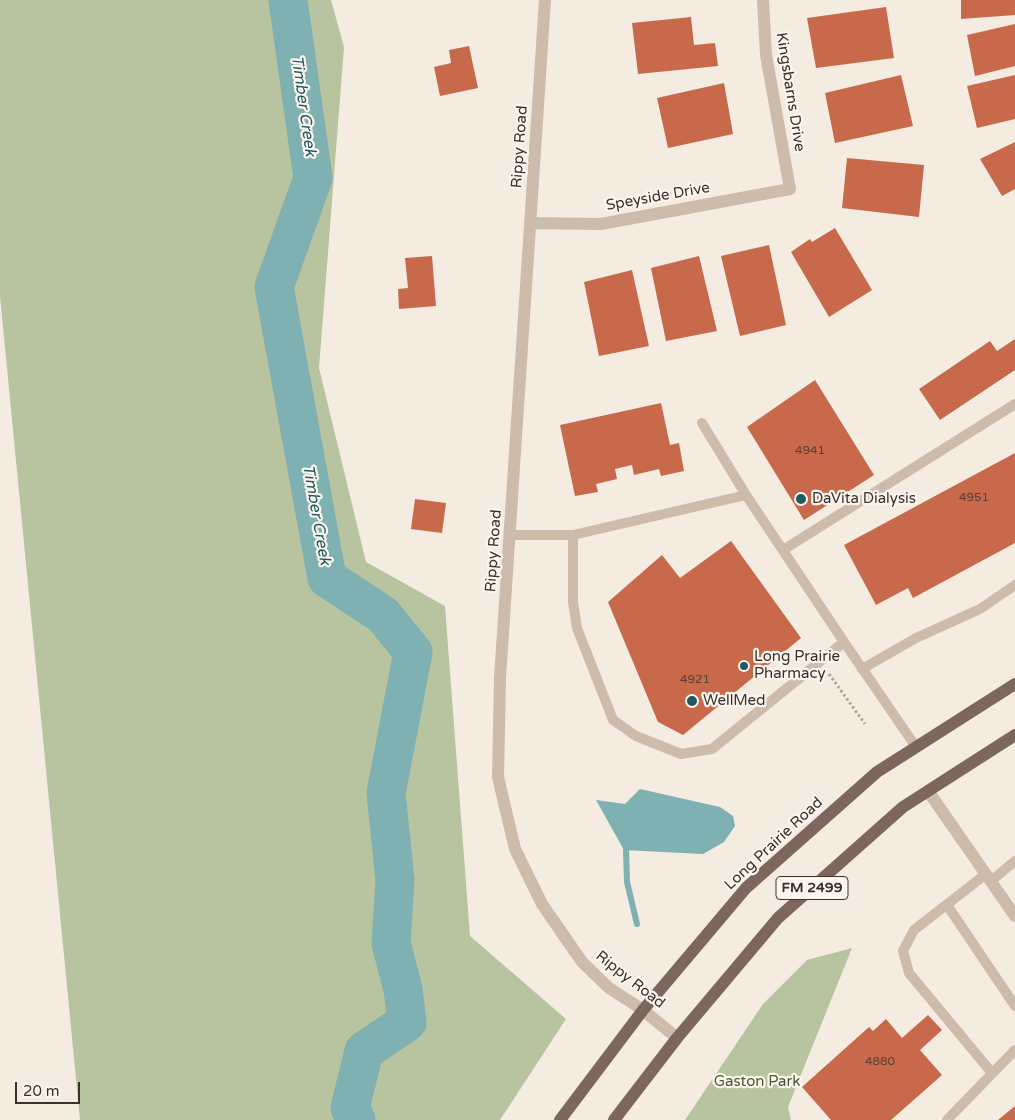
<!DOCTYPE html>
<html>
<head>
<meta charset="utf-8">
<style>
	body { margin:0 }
	#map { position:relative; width:1015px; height:1120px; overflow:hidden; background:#f4ebe1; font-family:"Varela Round",sans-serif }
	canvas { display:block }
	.scale { position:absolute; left:15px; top:1082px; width:65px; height:22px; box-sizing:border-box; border:2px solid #3b302b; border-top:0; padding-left:6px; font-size:15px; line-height:18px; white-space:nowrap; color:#3b302b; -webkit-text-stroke:4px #fbf5ee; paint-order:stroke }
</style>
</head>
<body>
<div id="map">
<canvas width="1015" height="1120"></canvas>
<div class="scale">20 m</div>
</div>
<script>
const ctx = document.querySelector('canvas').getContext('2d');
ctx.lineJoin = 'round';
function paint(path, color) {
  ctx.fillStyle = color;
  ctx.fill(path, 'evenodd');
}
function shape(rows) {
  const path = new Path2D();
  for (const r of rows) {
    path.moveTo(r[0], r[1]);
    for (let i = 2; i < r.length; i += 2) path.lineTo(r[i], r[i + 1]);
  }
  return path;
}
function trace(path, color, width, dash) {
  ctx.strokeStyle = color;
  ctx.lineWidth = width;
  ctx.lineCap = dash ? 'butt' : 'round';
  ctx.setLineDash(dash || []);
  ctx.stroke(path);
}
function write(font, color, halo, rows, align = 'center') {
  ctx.font = font + ' "Varela Round",sans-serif';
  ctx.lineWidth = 4.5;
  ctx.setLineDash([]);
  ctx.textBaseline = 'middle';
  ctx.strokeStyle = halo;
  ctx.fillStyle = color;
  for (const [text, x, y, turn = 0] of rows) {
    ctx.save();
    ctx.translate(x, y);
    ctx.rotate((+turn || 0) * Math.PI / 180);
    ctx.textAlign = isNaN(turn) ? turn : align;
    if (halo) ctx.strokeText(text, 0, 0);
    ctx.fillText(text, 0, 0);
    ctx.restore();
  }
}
paint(shape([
	[0,0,331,0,344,47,319,368,366,562,445,606,470,936,566,1019,500,1120,80,1120,0,296],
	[852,948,788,1107,791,1120,685,1120,763,1004,807,960]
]), '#b8c4a0');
paint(shape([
	[640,789,720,807,733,816,735,826,724,842,703,854,624,850,596,800,625,804]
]), '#7fb0b2');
trace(shape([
	[626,850,627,882,637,924]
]), '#7fb0b2', 6);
trace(shape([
	[288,0,313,178,274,287,327,578,383,615,413,652,386,793,395,880,391,943,403,989,407,1022,364,1051,350,1108,356,1120]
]), '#7fb0b2', 39);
paint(shape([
	[961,0,1015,0,1015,15,961,19],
	[886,7,894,58,816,68,807,18],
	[691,17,694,45,715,43,718,66,638,74,632,23],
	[1015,24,1015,66,975,76,967,35],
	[469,46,478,88,440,96,434,67,451,63,449,50],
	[901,75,913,126,835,143,825,93],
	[1015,75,1015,119,977,128,967,86],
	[724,83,733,134,668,148,657,98],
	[1015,142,1015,189,1002,196,980,159],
	[847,158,924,165,919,217,842,208],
	[835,228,872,290,829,317,791,252,810,239,812,242],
	[769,245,786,325,740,336,721,256],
	[432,256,436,306,399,309,398,289,408,288,405,258],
	[699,256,717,331,666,341,651,268],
	[632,270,649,346,599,356,584,282],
	[1015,339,1015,370,940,420,919,389,990,341,997,351],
	[815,380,874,475,804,520,747,427],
	[661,403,670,445,679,443,684,471,661,476,659,469,634,475,632,465,615,469,617,479,596,484,598,492,575,496,560,425],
	[1015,453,1015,543,913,598,908,588,876,605,844,545],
	[415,499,446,503,442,533,411,529],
	[731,541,801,638,683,735,658,722,608,602,662,555,680,578],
	[928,1015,942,1030,920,1050,942,1075,891,1120,831,1120,802,1087,869,1027,873,1031,886,1019,902,1038],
	[1015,1106,1015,1120,998,1120]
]), '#c8694b');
trace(shape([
	[829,674,865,724]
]), '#b9a596', 3, [2.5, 2.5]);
trace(shape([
	[702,423,746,495],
	[511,535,573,535,573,602,577,628,613,720,636,736,681,754,712,749,844,642,916,747],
	[573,535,746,495,844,642],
	[783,550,1015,404],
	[862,669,916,638,980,609,1015,585],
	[986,874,914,930,903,951,909,973,992,1073],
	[991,881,1015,861],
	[947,905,1015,1006],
	[947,1120,1015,1050]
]), '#cdbbac', 10);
trace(shape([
	[545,0,500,678,498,777,515,849,542,904,582,962,609,988,643,1010,677,1038],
	[531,223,601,224,790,189,766,55,763,0],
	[928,791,1015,916]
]), '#cdbbac', 12);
trace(shape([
	[560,1120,643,1010,746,888,877,772,1015,684],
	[614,1120,677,1038,778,918,903,807,1015,735]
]), '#7d675c', 12);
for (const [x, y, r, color] of [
	[801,499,6,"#1f5a5e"],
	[744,666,5,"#1f5a5e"],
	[692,701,6,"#1f5a5e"]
]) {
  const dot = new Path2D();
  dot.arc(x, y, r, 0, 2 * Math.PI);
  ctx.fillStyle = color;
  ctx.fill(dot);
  trace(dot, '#fbf5ee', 2);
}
write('12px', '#5e3e33', null, [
	["4941",810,451],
	["4951",974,498],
	["4921",695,680],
	["4880",880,1062]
]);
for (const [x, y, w] of [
	[812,888,72]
]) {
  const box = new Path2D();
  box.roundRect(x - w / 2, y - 11.5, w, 23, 4);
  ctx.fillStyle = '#fbf5ee';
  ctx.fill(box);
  trace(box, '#3b302b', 1);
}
write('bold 14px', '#3b302b', null, [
	["FM 2499",812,888]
]);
write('15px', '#3b302b', '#fbf5ee', [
	["Kingsbarns Drive",790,92,81],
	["Rippy Road",520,147,-86],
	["Speyside Drive",658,197,-10],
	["Rippy Road",494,551,-86],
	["Long Prairie Road",774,844,-43],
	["Rippy Road",630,980,38]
]);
write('15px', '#3b302b', '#fbf5ee', [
	["DaVita Dialysis",812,499],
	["Long Prairie",754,657],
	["Pharmacy",754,674],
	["WellMed",703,701]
], 'left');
write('15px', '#4a5a2e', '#fbf5ee', [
	["Gaston Park",757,1082]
]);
write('italic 16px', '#1f5a5e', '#fbf5ee', [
	["Timber Creek",303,106,82],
	["Timber Creek",316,515,80]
]);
</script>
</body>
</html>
